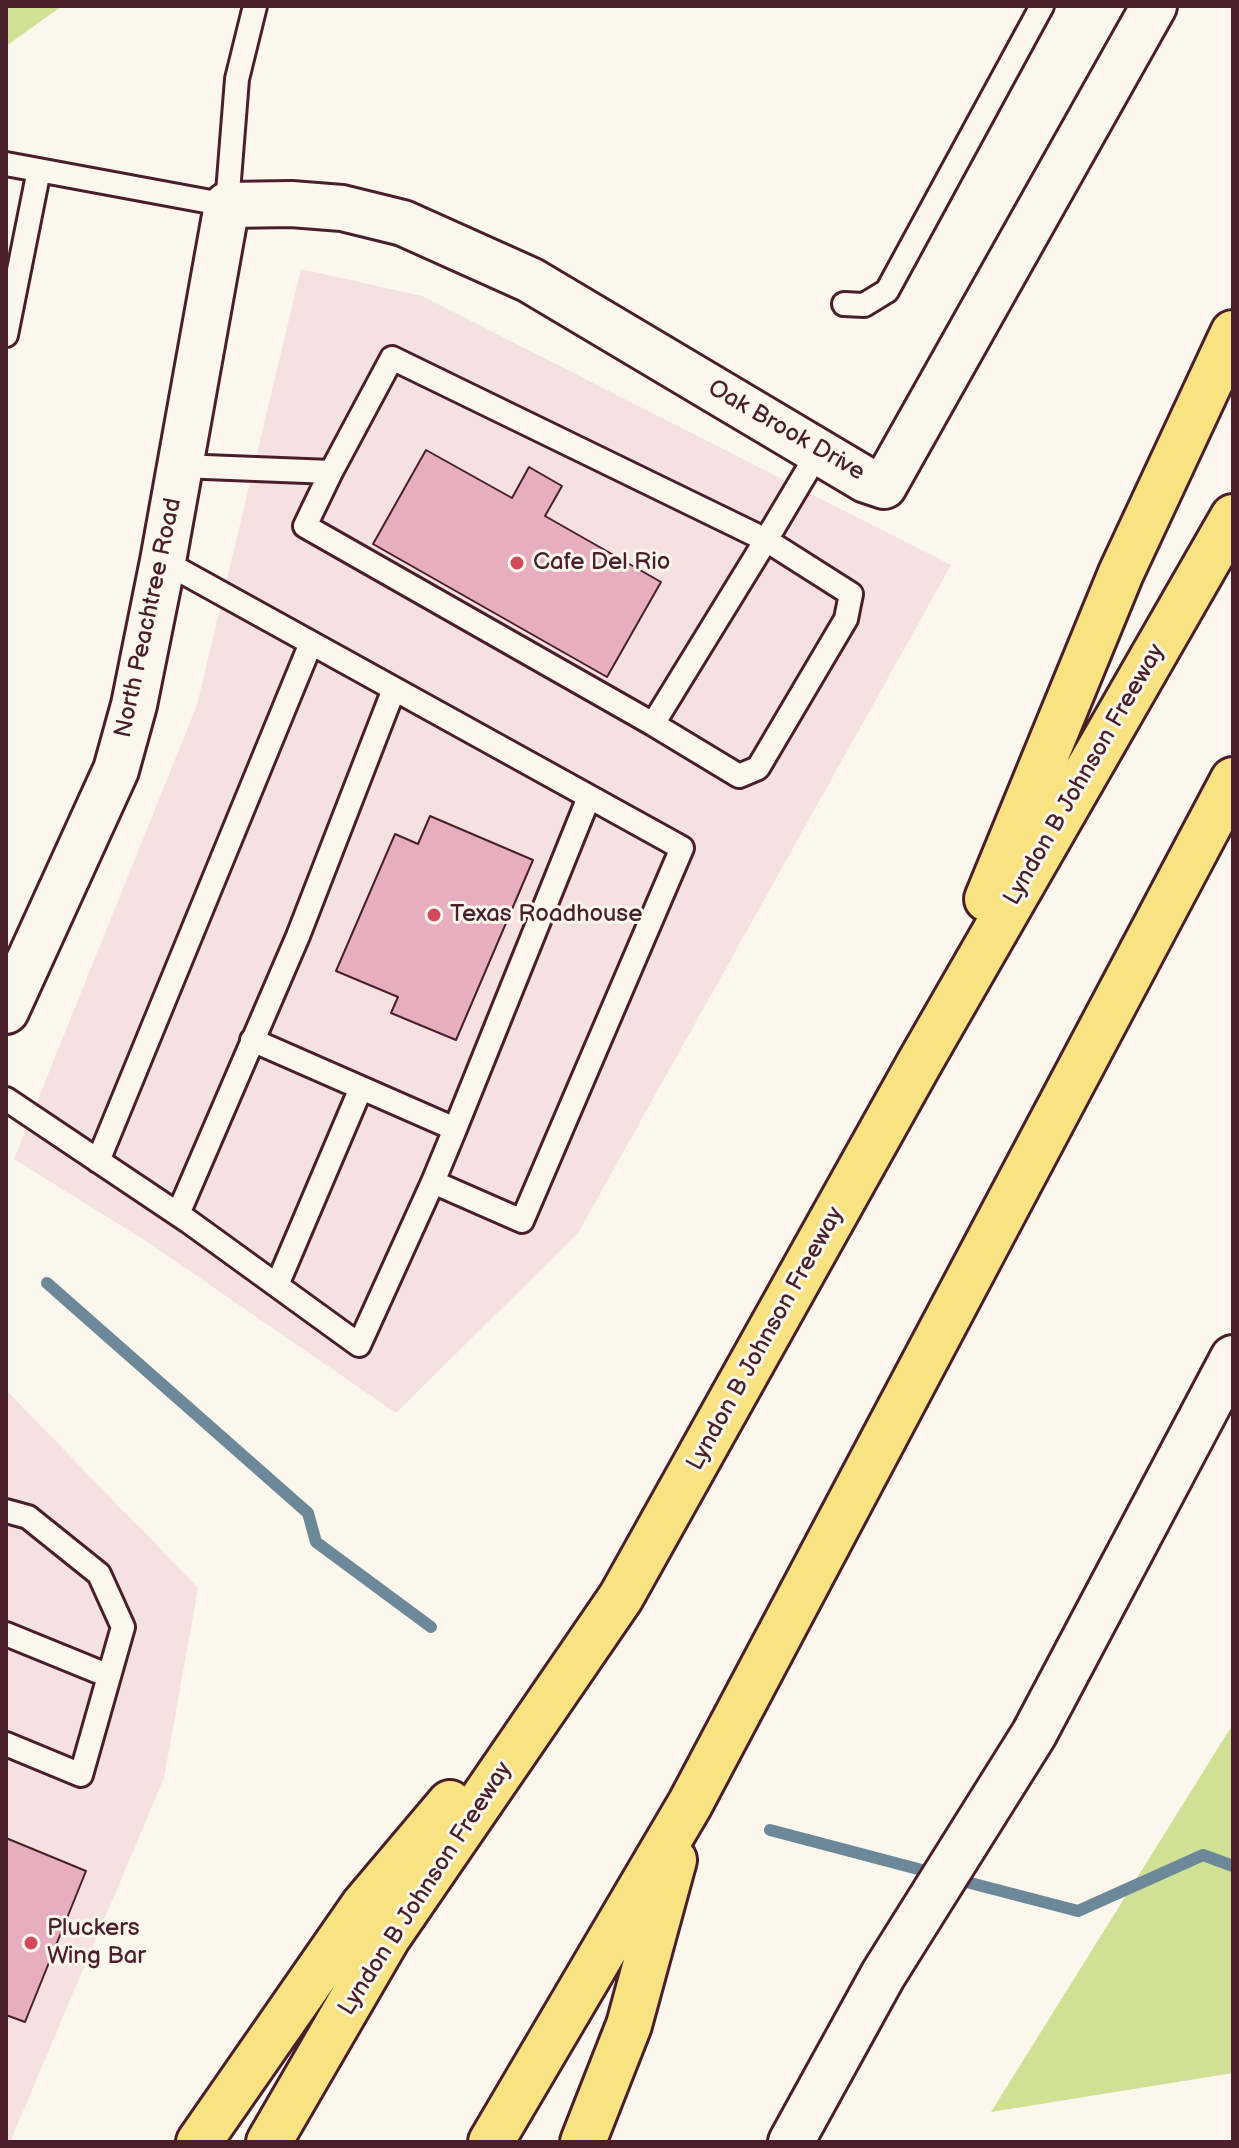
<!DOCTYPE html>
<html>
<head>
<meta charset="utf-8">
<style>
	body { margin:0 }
	#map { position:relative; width:1239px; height:2148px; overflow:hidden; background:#fbf7ec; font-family:"Balsamiq Sans",sans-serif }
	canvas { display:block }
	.frame { position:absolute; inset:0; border:8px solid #4a1f2b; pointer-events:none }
</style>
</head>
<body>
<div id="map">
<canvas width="1239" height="2148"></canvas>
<div class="frame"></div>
</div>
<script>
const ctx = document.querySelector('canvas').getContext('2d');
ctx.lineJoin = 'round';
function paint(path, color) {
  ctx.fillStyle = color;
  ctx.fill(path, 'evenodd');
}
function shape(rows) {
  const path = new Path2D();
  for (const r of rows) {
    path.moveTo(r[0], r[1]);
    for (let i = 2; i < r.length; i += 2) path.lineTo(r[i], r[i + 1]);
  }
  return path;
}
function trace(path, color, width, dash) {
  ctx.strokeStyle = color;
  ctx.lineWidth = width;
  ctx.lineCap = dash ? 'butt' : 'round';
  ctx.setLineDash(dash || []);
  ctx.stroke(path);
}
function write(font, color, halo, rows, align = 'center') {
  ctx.font = font + ' "Balsamiq Sans",sans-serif';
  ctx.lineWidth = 6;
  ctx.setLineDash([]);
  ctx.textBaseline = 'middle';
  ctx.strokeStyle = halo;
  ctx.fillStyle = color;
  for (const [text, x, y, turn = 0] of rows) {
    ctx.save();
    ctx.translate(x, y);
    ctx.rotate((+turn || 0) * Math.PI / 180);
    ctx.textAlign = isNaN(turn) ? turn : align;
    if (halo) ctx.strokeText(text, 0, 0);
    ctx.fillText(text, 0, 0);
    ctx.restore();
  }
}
paint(shape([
	[301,269,422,296,951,565,578,1233,396,1413,149,1243,14,1159,197,705],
	[6,1390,198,1588,164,1778,10,2142,6,2142]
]), '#f5e1df');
paint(shape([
	[6,6,62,6,6,46],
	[1233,1724,1233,2073,991,2112]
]), '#d0e094');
trace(shape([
	[47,1283,308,1513,316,1542,431,1627],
	[770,1830,937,1874],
	[955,1879,1078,1911,1203,1855,1233,1866]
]), '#6c8899', 12);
const building = shape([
	[426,450,512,498,529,467,562,486,545,516,661,582,607,677,373,544,426,450],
	[430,816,533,860,456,1040,391,1013,398,997,336,971,395,834,418,844,430,816],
	[6,1838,86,1871,25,2022,6,2015,6,1838]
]);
paint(building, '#e7aec0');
trace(building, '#4a1f2b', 2);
const service = shape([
	[6,164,227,205,237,79,255,6],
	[844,304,864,305,887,291,1042,6],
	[6,335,39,170],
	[180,466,331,472,392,358,766,540,819,451],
	[331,472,305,526,653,724,766,540,851,594,846,619,758,768,739,776,653,724],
	[252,1040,455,1129,433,1182],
	[6,1099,188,1221,359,1345,433,1182,522,1221,682,848,163,561],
	[455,1129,589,797],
	[98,1161,311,643],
	[178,1214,298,936,394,689],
	[277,1285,361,1088],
	[6,1511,28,1517,99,1574,123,1627,81,1775,6,1744],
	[6,1634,109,1676]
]);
const tertiary = shape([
	[6,1011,116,770,134,705,163,561,227,205,291,204,342,208,403,223,530,280,866,480,884,486,1154,6]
]);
const secondary = shape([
	[791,2142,883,1975,1034,1734,1233,1358]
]);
const motorway = shape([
	[987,899,1121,573,1233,333],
	[199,2142,363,1906,450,1803],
	[269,2142,388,1937,621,1597,920,1062,1233,517],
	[491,2142,690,1804,1233,780],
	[583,2142,629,2025,674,1860]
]);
trace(service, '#4a1f2b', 28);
trace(tertiary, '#4a1f2b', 50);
trace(secondary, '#4a1f2b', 50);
trace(motorway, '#4a1f2b', 50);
trace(service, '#fbf7ec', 22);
trace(tertiary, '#fbf7ec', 44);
trace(secondary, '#fbf7ec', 44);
trace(motorway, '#f8e281', 44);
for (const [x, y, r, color] of [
	[517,563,8,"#d1495b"],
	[434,915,8,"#d1495b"],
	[31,1943,8,"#d1495b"]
]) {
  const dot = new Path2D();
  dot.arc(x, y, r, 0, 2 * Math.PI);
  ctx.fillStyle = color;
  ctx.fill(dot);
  trace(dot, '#fbf7ec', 3);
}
write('24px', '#4a1f2b', '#fbf7ec', [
	["Oak Brook Drive",786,431,30],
	["North Peachtree Road",149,618,-78],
	["Lyndon B Johnson Freeway",1085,775,-60],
	["Lyndon B Johnson Freeway",766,1339,-61],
	["Lyndon B Johnson Freeway",426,1889,-57]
]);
write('24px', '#4a1f2b', '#fbf7ec', [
	["Cafe Del Rio",533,563],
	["Texas Roadhouse",450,915],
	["Pluckers",47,1929],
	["Wing Bar",47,1957]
], 'left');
</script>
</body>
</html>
